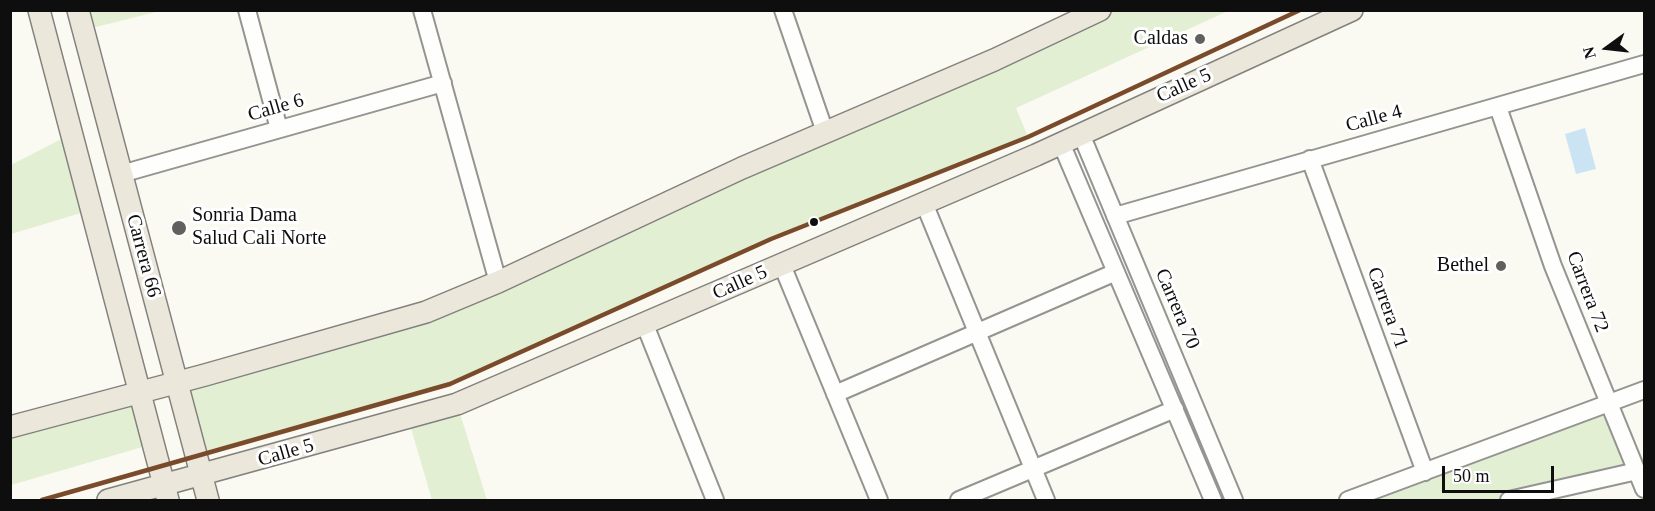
<!DOCTYPE html>
<html>
<head>
<meta charset="utf-8">
<style>
	body { margin:0 }
	#map { position:relative; width:1655px; height:511px; overflow:hidden; background:#faf9f2; font-family:Georgia,serif }
	canvas { display:block }
	.frame { position:absolute; inset:0; border:12px solid #0e0e0e; pointer-events:none }
	.north { position:absolute; left:1577px; top:18px; width:60px; height:60px; -webkit-text-stroke:4px #fff; paint-order:stroke; rotate:255deg; font-size:16px; font-weight:700; line-height:24px; text-align:center; color:#0e0e0e }
	.north::after { content:''; display:block; margin:auto; width:21px; height:27px; background:#0e0e0e; clip-path:polygon(50% 0,100% 100%,50% 72%,0 100%) }
	.scale { position:absolute; left:1442px; top:466px; width:112px; height:27px; box-sizing:border-box; border:3px solid #0e0e0e; border-top:0; padding-left:8px; font-size:18px; line-height:21px; white-space:nowrap; color:#0e0e0e; -webkit-text-stroke:4px #fff; paint-order:stroke }
</style>
</head>
<body>
<div id="map">
<canvas width="1655" height="511"></canvas>
<div class="frame"></div>
<div class="north">N</div>
<div class="scale">50 m</div>
</div>
<script>
const ctx = document.querySelector('canvas').getContext('2d');
ctx.lineJoin = 'round';
function paint(path, color) {
  ctx.fillStyle = color;
  ctx.fill(path, 'evenodd');
}
function shape(rows) {
  const path = new Path2D();
  for (const r of rows) {
    path.moveTo(r[0], r[1]);
    for (let i = 2; i < r.length; i += 2) path.lineTo(r[i], r[i + 1]);
  }
  return path;
}
function trace(path, color, width, dash) {
  ctx.strokeStyle = color;
  ctx.lineWidth = width;
  ctx.lineCap = dash ? 'butt' : 'round';
  ctx.setLineDash(dash || []);
  ctx.stroke(path);
}
function write(font, color, halo, rows, align = 'center') {
  ctx.font = font + ' Georgia,serif';
  ctx.lineWidth = 6;
  ctx.setLineDash([]);
  ctx.textBaseline = 'middle';
  ctx.strokeStyle = halo;
  ctx.fillStyle = color;
  for (const [text, x, y, turn = 0] of rows) {
    ctx.save();
    ctx.translate(x, y);
    ctx.rotate((+turn || 0) * Math.PI / 180);
    ctx.textAlign = isNaN(turn) ? turn : align;
    if (halo) ctx.strokeText(text, 0, 0);
    ctx.fillText(text, 0, 0);
    ctx.restore();
  }
}
paint(shape([
	[78,10,160,11,84,30],
	[1100,11,1228,11,1016,108,1028,137,771,239,450,384,196,457,177,383,426,312],
	[71,134,91,210,11,234,11,165],
	[139,393,153,444,11,485,11,427],
	[457,404,487,500,432,500,408,418],
	[1609,404,1637,471,1509,500,1348,500]
]), '#e3efd3');
paint(shape([
	[1585,128,1596,169,1576,174,1565,134]
]), '#cbe4f3');
const minor = shape([
	[247,10,279,129],
	[422,10,498,282],
	[783,10,825,132],
	[1498,107,1553,266,1644,489],
	[1081,134,1234,500],
	[1061,143,1213,500],
	[1310,159,1425,472],
	[121,174,443,83],
	[924,203,1046,500],
	[1115,216,1644,64],
	[782,265,879,500],
	[645,325,715,500],
	[835,394,1116,272],
	[959,500,1175,409],
	[1348,500,1644,390],
	[1509,500,1637,471]
]);
const major = shape([
	[39,10,168,500],
	[78,10,208,500],
	[10,427,205,375,426,312,498,282,742,168,994,60,1100,10],
	[108,500,457,404,1036,155,1352,10]
]);
trace(minor, '#949491', 20);
trace(major, '#82817e', 24);
trace(minor, '#fefefd', 16);
trace(major, '#ebe7da', 21);
trace(shape([
	[42,500,450,384,771,239,1028,137,1300,10]
]), '#7a4b2a', 4.5);
for (const [x, y, r, color] of [
	[1200,39,6,"#61605e"],
	[814,222,5,"#0e0e0e"],
	[179,228,8,"#61605e"],
	[1501,266,6,"#61605e"]
]) {
  const dot = new Path2D();
  dot.arc(x, y, r, 0, 2 * Math.PI);
  ctx.fillStyle = color;
  ctx.fill(dot);
  trace(dot, '#fff', 2);
}
write('20px', '#0e0e0e', '#fff', [
	["Caldas",1188,39],
	["Sonria Dama",192,216,"left"],
	["Salud Cali Norte",192,239,"left"],
	["Bethel",1489,266]
], 'right');
write('20px', '#0e0e0e', '#fff', [
	["Calle 5",1184,86,-24],
	["Calle 6",276,108,-16],
	["Calle 4",1374,119,-15],
	["Carrera 66",143,256,75],
	["Calle 5",740,283,-24],
	["Carrera 72",1587,292,69],
	["Carrera 71",1387,308,70],
	["Carrera 70",1177,309,67],
	["Calle 5",286,453,-16]
]);
</script>
</body>
</html>
